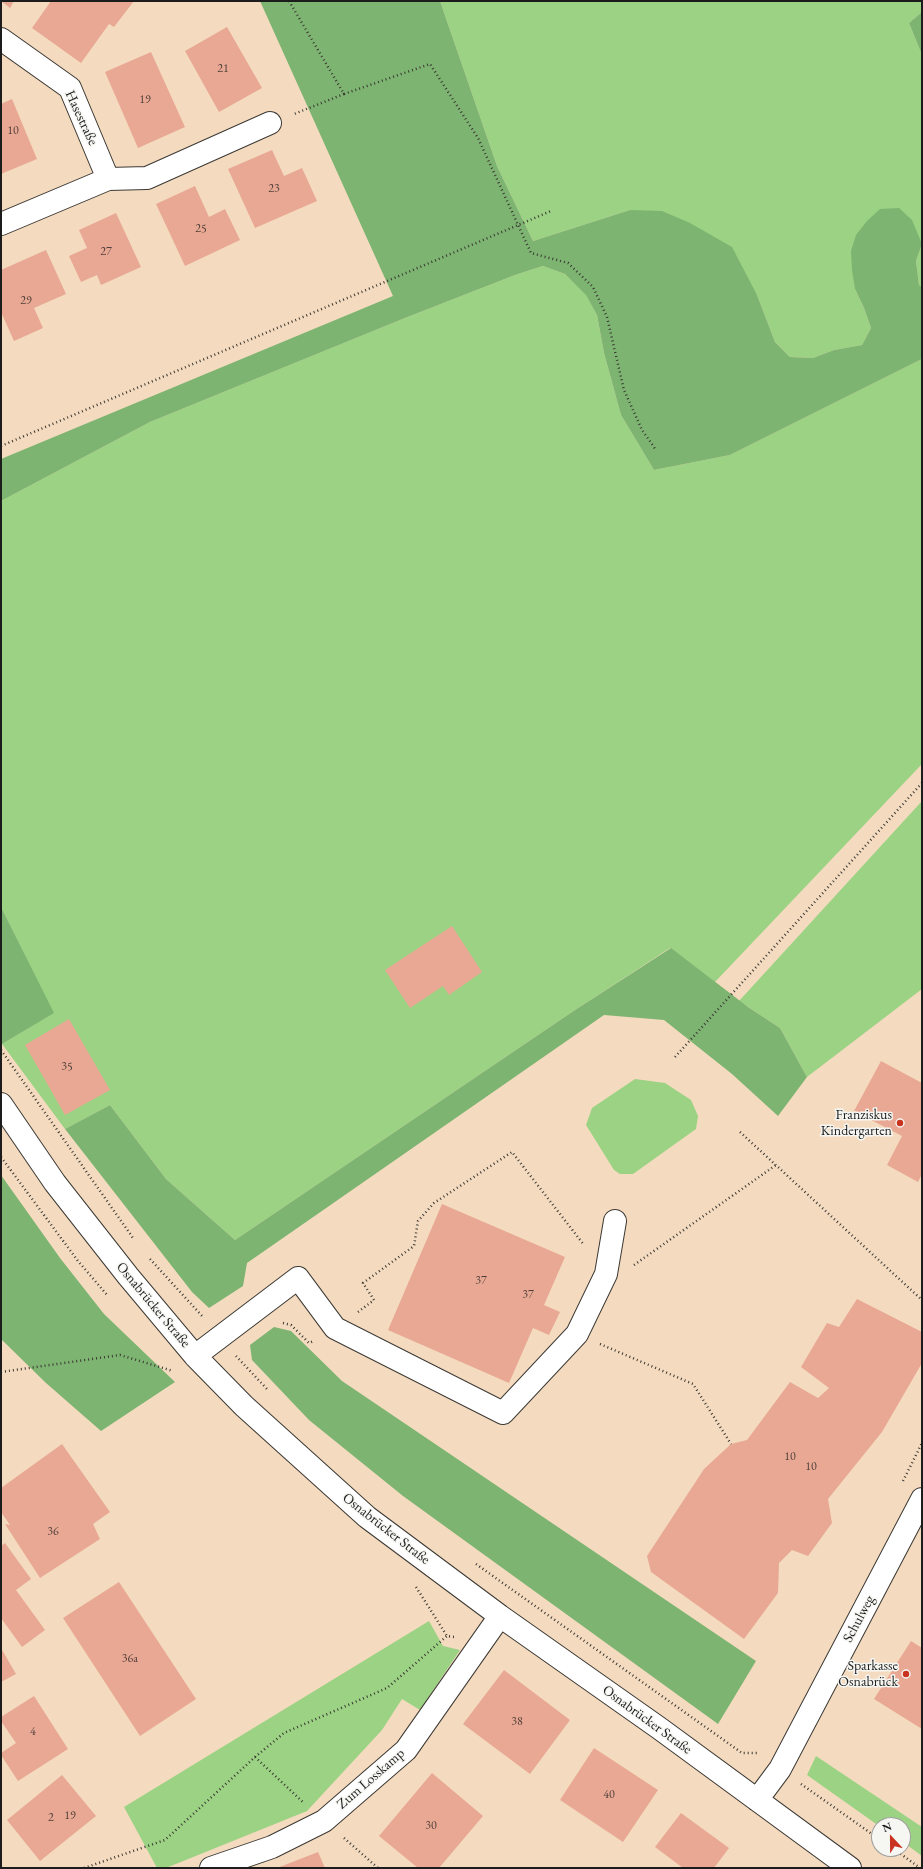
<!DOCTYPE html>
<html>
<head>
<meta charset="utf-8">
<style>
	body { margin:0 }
	#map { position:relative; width:923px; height:1869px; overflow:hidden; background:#f4dbbf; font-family:"EB Garamond",serif }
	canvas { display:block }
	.frame { position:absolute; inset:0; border:2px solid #1c1c1c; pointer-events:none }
	.north { position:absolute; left:871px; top:1817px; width:40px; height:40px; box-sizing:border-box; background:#f6f6f2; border:1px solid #9f9f9c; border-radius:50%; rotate:338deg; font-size:11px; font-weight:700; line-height:16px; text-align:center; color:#1c1c1c }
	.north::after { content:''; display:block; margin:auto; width:14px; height:18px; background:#c8321e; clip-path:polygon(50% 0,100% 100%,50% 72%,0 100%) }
</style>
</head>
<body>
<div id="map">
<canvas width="923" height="1869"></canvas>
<div class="frame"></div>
<div class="north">N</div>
</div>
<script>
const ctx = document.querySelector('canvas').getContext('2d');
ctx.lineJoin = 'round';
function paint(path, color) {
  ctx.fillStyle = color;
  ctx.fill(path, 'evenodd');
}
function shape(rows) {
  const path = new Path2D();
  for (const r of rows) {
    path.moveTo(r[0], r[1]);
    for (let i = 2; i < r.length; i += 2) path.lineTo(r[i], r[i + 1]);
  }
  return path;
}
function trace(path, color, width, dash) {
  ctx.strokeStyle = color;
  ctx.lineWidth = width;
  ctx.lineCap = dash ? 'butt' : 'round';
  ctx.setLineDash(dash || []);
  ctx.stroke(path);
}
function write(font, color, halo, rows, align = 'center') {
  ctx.font = font + ' "EB Garamond",serif';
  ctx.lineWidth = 3;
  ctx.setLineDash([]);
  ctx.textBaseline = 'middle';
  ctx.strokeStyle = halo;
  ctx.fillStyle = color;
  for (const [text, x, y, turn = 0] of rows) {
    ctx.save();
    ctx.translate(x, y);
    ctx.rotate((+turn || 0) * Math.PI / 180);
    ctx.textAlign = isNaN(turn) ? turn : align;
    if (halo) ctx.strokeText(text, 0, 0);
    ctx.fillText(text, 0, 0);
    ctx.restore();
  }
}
paint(shape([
	[440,1,922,1,922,12,909,23,922,55,922,287,919,285,916,261,922,244,855,289,864,308,871,328,862,345,834,350,813,358,790,357,775,342,757,295,630,210,533,241,497,166],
	[543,266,565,274,586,294,597,315,604,353,621,415,654,470,730,455,922,359,922,764,715,982,670,948,575,1010,235,1240,166,1179,110,1105,65,1129,2,1044,53,1013,1,907,1,501,150,422,405,318,515,275],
	[922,801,922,989,807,1077,780,1028,739,1001],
	[635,1079,665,1083,691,1100,698,1116,696,1129,633,1174,620,1174,614,1170,586,1125,592,1108],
	[429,1621,443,1646,460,1650,420,1710,402,1699,382,1730,307,1811,166,1868,157,1868,124,1807],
	[816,1756,922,1827,922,1856,903,1842,903,1825,879,1826,807,1775]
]), '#9cd283');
paint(shape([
	[260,1,440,1,497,166,533,241,630,210,662,211,690,223,732,247,757,295,775,342,790,357,813,358,834,350,862,345,871,328,864,308,855,289,852,270,851,251,856,235,867,221,880,209,899,208,912,220,922,244,916,261,919,285,922,287,922,359,730,455,654,470,621,415,604,353,597,315,586,295,565,274,543,266,515,275,405,318,150,422,1,501,1,459,393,296],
	[922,12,922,55,909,23],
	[1,907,54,1013,2,1044,1,1042],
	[671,948,748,1007,780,1028,807,1077,778,1116,732,1074,664,1020,604,1015,247,1263,243,1286,209,1308,192,1292,65,1129,110,1105,166,1179,235,1240,575,1010],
	[1,1175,60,1258,104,1314,175,1382,101,1431,46,1383,1,1339],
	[274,1327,291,1331,342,1381,756,1661,718,1724,403,1496,309,1420,252,1360,250,1345]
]), '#7db471');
paint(shape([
	[1,1,14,1,10,8],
	[51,1,134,1,114,27,109,24,81,63,32,28],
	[227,27,262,88,219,112,185,51],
	[151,52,185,127,138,148,105,72],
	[12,99,37,159,1,174,1,104],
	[272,150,284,176,302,168,317,201,255,228,228,169],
	[195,186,209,217,225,209,240,240,185,266,156,204],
	[116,213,141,267,101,285,97,275,81,282,69,256,87,248,79,230],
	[46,250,66,294,34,308,43,328,14,341,1,312,1,270],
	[452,926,482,972,449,995,443,986,410,1008,385,970],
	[69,1019,110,1090,65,1115,25,1045],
	[881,1061,922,1083,922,1174,918,1182,887,1165,902,1136,854,1111],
	[442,1204,565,1257,544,1305,560,1312,549,1335,533,1328,509,1383,388,1330],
	[857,1299,922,1332,922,1363,882,1432,828,1499,832,1523,808,1556,792,1550,779,1563,778,1593,744,1639,651,1572,647,1556,704,1469,731,1444,747,1440,790,1382,818,1398,829,1388,801,1367,827,1323,839,1327],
	[62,1444,110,1512,93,1524,100,1539,40,1578,5,1524,10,1525,1,1512,1,1488],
	[5,1543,31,1579,16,1590,45,1630,22,1647,1,1618,1,1546],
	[119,1582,196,1699,140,1736,63,1618],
	[911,1641,922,1648,922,1729,874,1699],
	[1,1648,16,1674,1,1682],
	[504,1670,570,1720,530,1774,463,1724],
	[34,1696,68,1749,18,1781,1,1755,1,1753,16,1743,1,1721,1,1717],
	[594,1748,658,1790,623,1842,560,1800],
	[432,1773,483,1816,439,1868,418,1868,379,1836],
	[62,1775,96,1816,40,1861,7,1820],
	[681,1813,729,1848,714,1868,683,1868,655,1847],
	[318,1852,325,1868,277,1868]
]), '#e8a893');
const minor = shape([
	[1,39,70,88,108,179,1,224],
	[108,179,147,178,270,123],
	[1,1104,55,1183,128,1276,195,1356,244,1406,367,1517,500,1616,659,1728,850,1868],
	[195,1356,298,1278,335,1328,503,1413,577,1334,606,1274,615,1221],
	[757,1800,780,1769,922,1499],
	[211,1868,272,1847,324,1821,406,1750,500,1616]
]);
trace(minor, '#3c3934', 24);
trace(shape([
	[289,1,344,94,294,114],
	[344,94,430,64,478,138,531,253,568,263,593,287,607,317,624,390,642,430,656,450],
	[1,446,551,211],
	[1,1050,133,1238],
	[675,1057,922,783],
	[740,1132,922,1300],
	[1,1157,78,1261,108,1296],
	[150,1259,203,1317],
	[634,1265,776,1165],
	[358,1312,374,1300,363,1283,414,1246,418,1221,434,1203,512,1152,584,1245],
	[283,1323,291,1325,309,1343,314,1341],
	[600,1344,693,1384,731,1444],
	[236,1356,267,1389],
	[1,1372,120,1355,173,1371],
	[903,1481,922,1443],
	[476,1564,742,1753,759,1753],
	[416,1587,447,1636,454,1637],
	[255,1757,304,1803],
	[801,1784,879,1839],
	[344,1838,378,1868],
	[894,1849,920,1868],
	[84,1868,165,1840,255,1757,284,1733,387,1688,447,1636]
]), '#3c3934', 2.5, [1, 3]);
trace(minor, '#fff', 22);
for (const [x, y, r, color] of [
	[900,1123,4,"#c8321e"],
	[906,1674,4,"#c8321e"]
]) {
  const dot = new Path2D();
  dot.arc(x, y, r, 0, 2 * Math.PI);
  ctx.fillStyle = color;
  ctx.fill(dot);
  trace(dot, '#f6f6f2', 1.5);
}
write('12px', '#4f3f3a', null, [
	["21",223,69],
	["19",145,100],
	["10",13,131],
	["23",274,189],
	["25",201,229],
	["27",106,252],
	["29",26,301],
	["35",67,1067],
	["37",481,1281],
	["37",528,1295],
	["10",790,1457],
	["10",811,1467],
	["36",53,1532],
	["36a",130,1659],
	["38",517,1722],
	["4",33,1732],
	["40",609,1795],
	["19",70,1816],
	["2",51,1818],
	["30",431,1826]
]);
write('14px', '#1c1c1c', '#f6f6f2', [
	["Hasestraße",81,118,65],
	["Osnabrücker Straße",153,1305,50],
	["Osnabrücker Straße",386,1529,38],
	["Schulweg",859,1619,-62],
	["Osnabrücker Straße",647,1720,36],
	["Zum Losskamp",371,1779,-41]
]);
write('14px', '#1c1c1c', '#f6f6f2', [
	["Franziskus",892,1115],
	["Kindergarten",892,1131],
	["Sparkasse",898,1666],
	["Osnabrück",898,1682]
], 'right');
</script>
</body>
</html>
